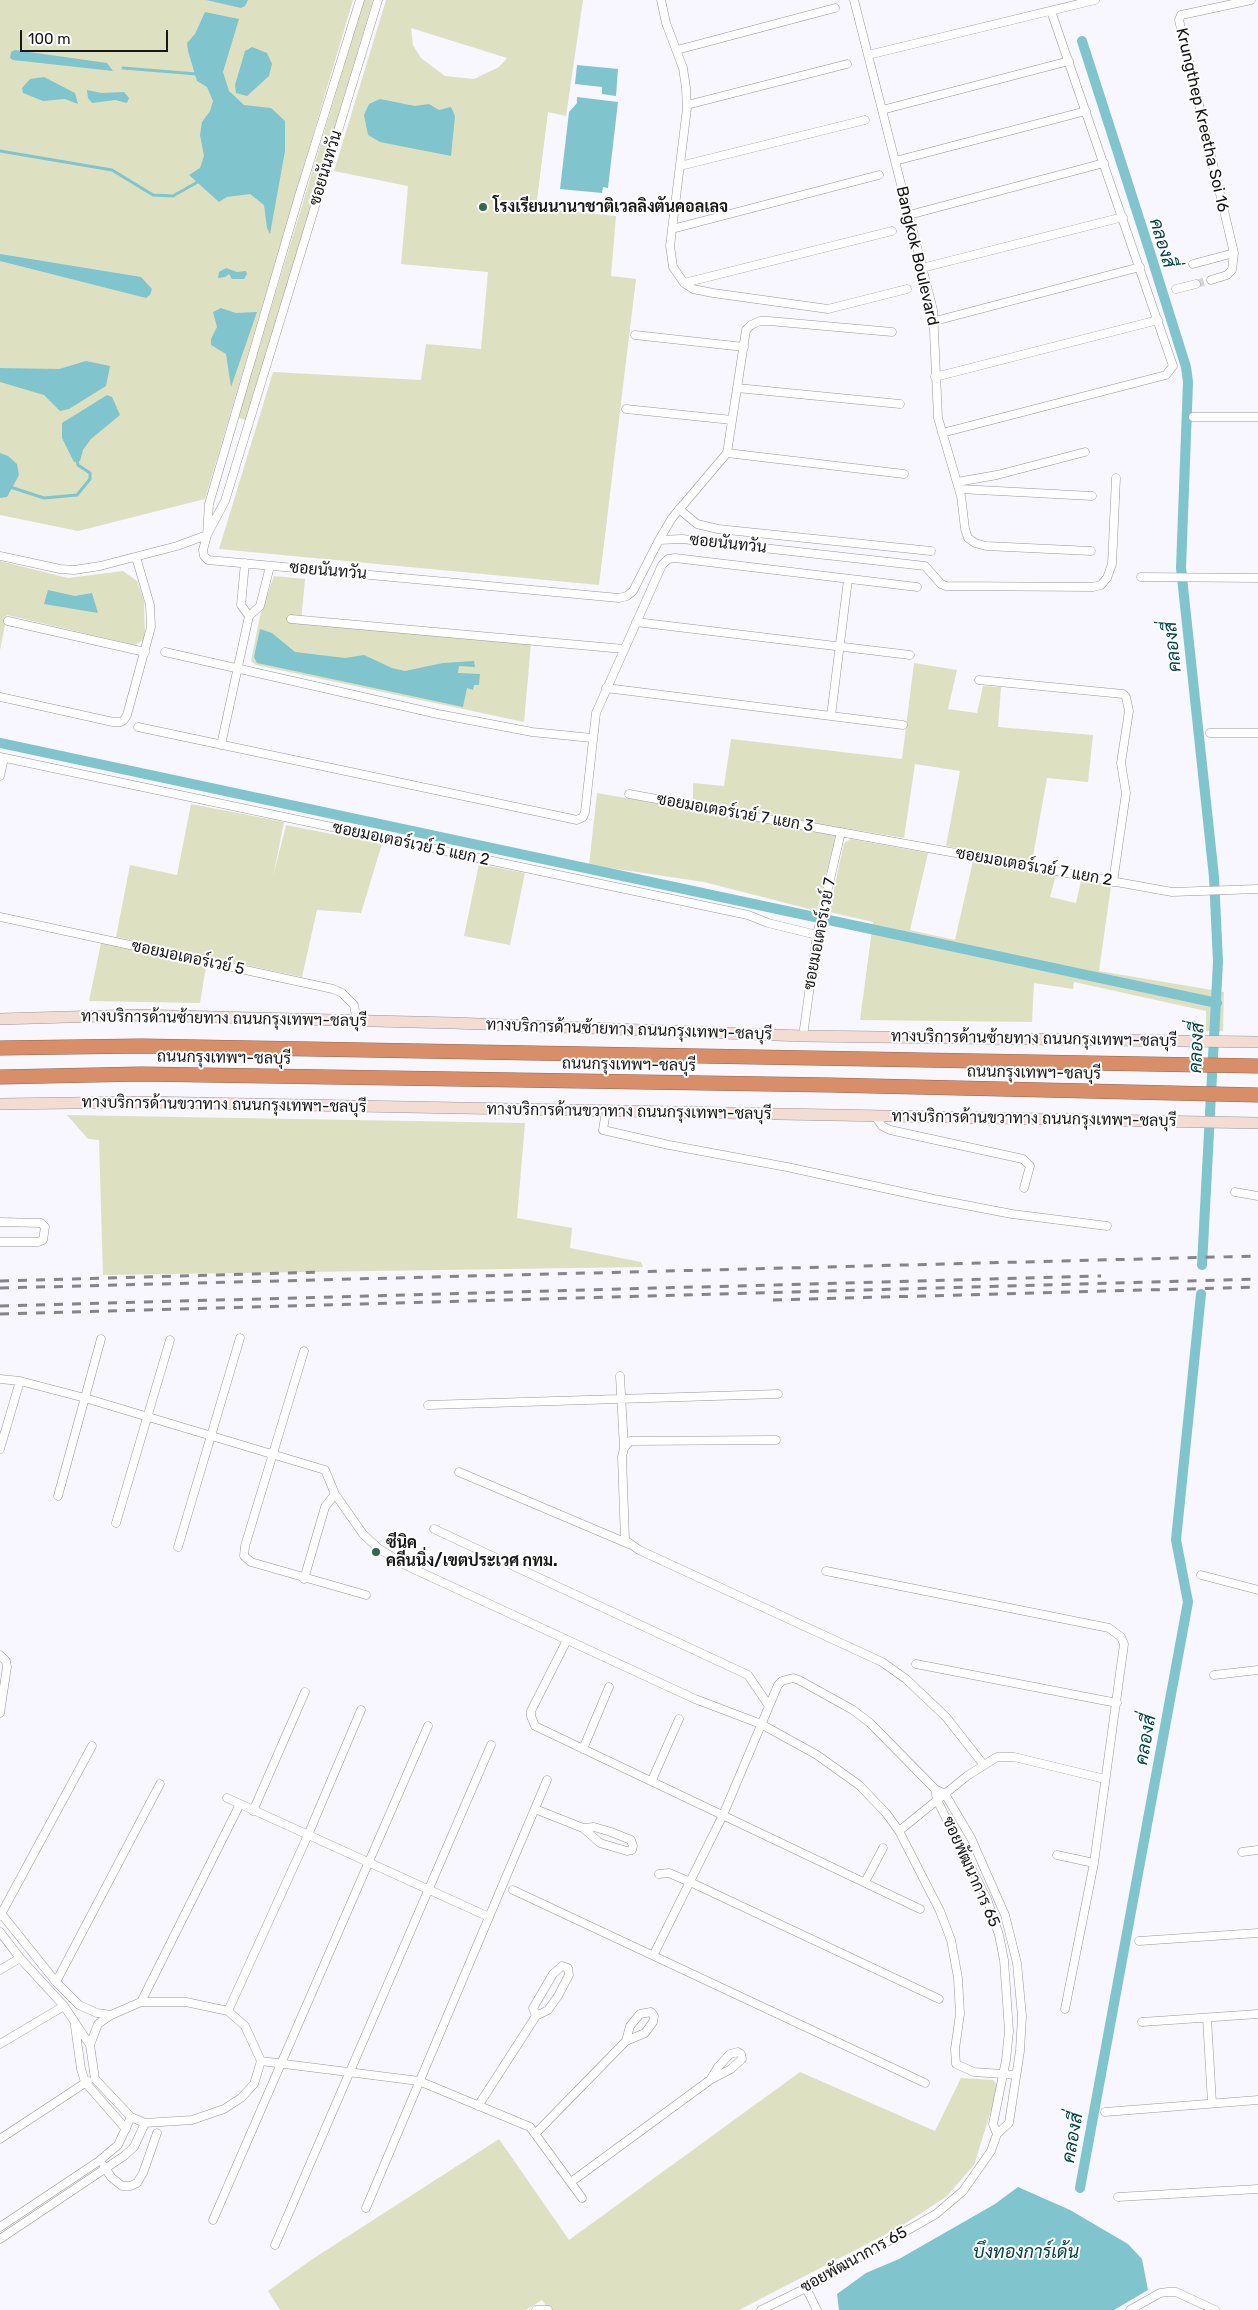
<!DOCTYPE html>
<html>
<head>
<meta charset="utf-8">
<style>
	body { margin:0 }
	#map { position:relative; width:1258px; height:2310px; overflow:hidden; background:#f8f6fe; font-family:Rubik,sans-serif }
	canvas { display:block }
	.scale { position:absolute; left:20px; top:30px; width:148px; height:22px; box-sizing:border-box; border:2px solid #171619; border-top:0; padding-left:6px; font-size:15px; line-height:18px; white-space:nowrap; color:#171619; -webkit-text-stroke:4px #fff; paint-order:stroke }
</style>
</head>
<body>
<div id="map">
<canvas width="1258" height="2310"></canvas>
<div class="scale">100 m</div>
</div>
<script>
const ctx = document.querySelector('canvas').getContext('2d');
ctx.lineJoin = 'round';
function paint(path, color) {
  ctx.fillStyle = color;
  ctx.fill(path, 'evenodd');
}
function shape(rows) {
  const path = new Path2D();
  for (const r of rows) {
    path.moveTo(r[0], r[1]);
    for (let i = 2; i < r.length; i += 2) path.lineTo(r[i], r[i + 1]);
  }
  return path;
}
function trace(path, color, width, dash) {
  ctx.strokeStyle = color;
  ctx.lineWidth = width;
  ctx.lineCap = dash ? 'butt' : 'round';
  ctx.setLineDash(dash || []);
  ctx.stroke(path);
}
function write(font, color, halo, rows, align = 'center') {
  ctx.font = font + ' Rubik,Sarabun,sans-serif';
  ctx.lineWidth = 4;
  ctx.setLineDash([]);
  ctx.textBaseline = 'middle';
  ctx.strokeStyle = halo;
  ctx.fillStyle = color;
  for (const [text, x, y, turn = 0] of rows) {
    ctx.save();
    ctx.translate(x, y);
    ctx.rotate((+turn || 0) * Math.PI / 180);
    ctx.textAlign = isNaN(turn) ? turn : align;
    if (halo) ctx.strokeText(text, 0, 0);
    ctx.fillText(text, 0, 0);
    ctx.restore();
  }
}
paint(shape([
	[0,0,353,0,205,499,78,531,0,515],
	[364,0,373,0,246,420,238,418],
	[386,0,583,0,566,116,548,112,536,208,616,216,611,276,636,279,599,585,219,549,273,372,421,380,426,344,481,349,488,272,401,264,408,186,334,171],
	[411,28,507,58,499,67,474,79,445,76,421,58,413,45],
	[0,561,68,578,123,571,137,581,144,601,145,639,135,645,7,615,0,650],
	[274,576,305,579,301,623,531,644,524,722,256,665,251,661,260,616],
	[914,663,957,670,948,709,977,713,983,686,1001,687,998,727,1093,735,1088,782,1047,778,1032,862,946,846,960,771,915,764,904,838,759,814,693,799,693,783,724,786,731,739,902,759],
	[597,793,836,835,817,911,704,882,589,865],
	[191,804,284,822,273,877,286,825,382,844,361,913,317,910,302,977,116,937,130,865,177,875],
	[851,839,928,853,910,930,955,940,973,861,1056,875,1050,897,1076,903,1081,881,1111,886,1099,971,1224,992,1223,1031,1206,1031,1206,1011,1074,982,1073,989,1034,983,1032,1022,860,1020,873,922,829,912,844,843],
	[479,864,525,873,510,945,464,936],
	[101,943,206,967,200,1003,89,1001],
	[67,1115,525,1123,517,1218,572,1228,570,1248,641,1262,643,1267,103,1275,99,1140,88,1139],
	[800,2072,935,2131,961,2078,993,2080,996,2083,997,2092,974,2165,946,2197,898,2228,739,2310,550,2310,542,2300,526,2310,280,2310,268,2291,311,2260,499,2139,569,2240]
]), '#dde1c2');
paint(shape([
	[206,0,248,0,245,6,241,8],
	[205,12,239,19,223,72,229,91,244,105,271,108,285,121,285,151,270,234,267,228,264,205,250,194,227,197,219,202,189,175,200,168,204,156,200,135,202,122,210,111,213,101,207,87,197,81,188,51,187,43,195,34],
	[252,47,267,53,272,64,269,76,247,96,236,93,235,85,245,51],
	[15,50,107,63,113,71,13,60,10,58,11,52],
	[577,65,618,69,616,96,602,94,602,87,575,84],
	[44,77,75,93,78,104,65,99,43,101,23,93,22,88,30,79],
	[87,90,101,93,124,92,129,98,127,103,115,100,92,103,88,98],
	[577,97,618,102,608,188,603,187,602,193,560,189,569,112,577,103],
	[380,99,415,106,429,104,439,110,451,107,455,116,451,156,380,142,368,135,364,115,369,104],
	[0,254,141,277,152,289,150,295,146,298,0,261],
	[226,268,237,272,246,271,247,274,244,279,232,279,229,274,225,277,218,278,219,272],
	[221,308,236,313,257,312,231,387,226,354,211,345,211,339,217,327,213,312],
	[86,361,110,366,106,386,69,409,60,411,44,395,0,382,0,368,59,369],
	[107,395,112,397,120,415,91,439,83,450,80,461,74,462,62,438,62,423],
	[0,453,8,456,17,464,19,475,7,497,0,498],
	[48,590,75,596,92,593,98,613,44,604],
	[260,629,272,633,295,652,345,658,364,655,392,668,405,671,443,663,474,661,475,667,459,666,458,673,480,674,479,685,474,685,473,690,467,688,463,707,257,663,254,657],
	[1018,2187,1070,2210,1128,2244,1142,2259,1148,2290,1114,2310,839,2310,837,2294,866,2273,899,2259,995,2204]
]), '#80c4ce');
trace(shape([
	[123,68,197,74],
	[0,151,112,170,153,195,173,196,201,180],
	[10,487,44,498,77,495,90,479,90,473,78,465,77,459]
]), '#80c4ce', 3);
trace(shape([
	[1082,41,1148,246,1186,367,1188,382,1181,568,1214,877,1218,962,1202,1265],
	[0,743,1217,1003],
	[1080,2188,1188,1602,1176,1540,1201,1294]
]), '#80c4ce', 10);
trace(shape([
	[1196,284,1211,280]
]), '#d6d4dc', 8, [8, 4]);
const minor = shape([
	[360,0,299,196,209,504,207,535,203,550,204,556,208,560,619,598,627,596,633,591,659,540,682,539,925,566,941,584,946,586,1093,587,1101,585,1107,578,1112,564,1116,478],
	[661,0,666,23,683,68,686,88,687,108,670,246,673,267,684,283,693,289,713,293,828,309,907,289],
	[854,0,933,310,938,418,961,496,965,529,968,538,975,543,986,546,1091,551],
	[677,50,835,8],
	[868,55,1095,0],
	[687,105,847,64],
	[882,110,1069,61],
	[895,161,1086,111],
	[680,166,865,120],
	[909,215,1104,163],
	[672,229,879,175],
	[1193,264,1234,253,1179,20,1181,15,1186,14,1251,0],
	[922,268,1123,217],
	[1211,280,1227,275,1232,270,1234,253],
	[684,283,892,231],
	[1176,289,1196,284],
	[935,321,1140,267],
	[635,335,744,347],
	[935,377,1158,320],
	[737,388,900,404],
	[626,409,732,420],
	[1193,417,1258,417],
	[942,433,1166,375,1173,366,1051,11],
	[727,453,904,474],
	[957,482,997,475,1085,452],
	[960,489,1092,496],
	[679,509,697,524,718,529,931,551],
	[208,533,225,501,378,0],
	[659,540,672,518,727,453,746,330,751,325,760,321,769,321,892,332],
	[0,556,60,569,74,570,100,566,177,546,207,535],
	[245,563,241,605,249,616],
	[1141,577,1258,578],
	[291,619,624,649],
	[8,621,145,652],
	[636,622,910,655],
	[165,652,438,714,532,732,592,738],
	[979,680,1123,694,1126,697,1129,711,1121,763,1126,793,1113,882],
	[606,688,903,725],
	[0,697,113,722,121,722,124,720,127,715,151,627,150,605,136,557],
	[831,716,848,579],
	[138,727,577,820,583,817,585,812,596,713,662,565,668,559,675,558,917,587],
	[1210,733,1258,733],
	[221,745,249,616,260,606,270,566],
	[0,757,748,915,768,923,817,935],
	[0,776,4,758],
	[629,794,1172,892,1258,889],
	[0,917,333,989,342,993,354,1005,357,1021],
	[803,1036,817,935,841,832],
	[606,1111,603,1130,669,1145,787,1167,934,1199,1012,1214,1107,1226],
	[875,1116,882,1126,890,1130,1023,1159,1030,1166,1024,1188],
	[1235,1192,1258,1196],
	[0,1222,41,1223,45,1227,43,1240,38,1242,0,1242],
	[304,1351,245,1546,244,1556,251,1562,366,1595],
	[620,1376,624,1448],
	[0,1379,20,1381,85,1398,325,1470,335,1494,363,1534,378,1548,405,1565,695,1699,761,1724,817,1755,859,1785,886,1813,899,1831,940,1911,951,1940,958,1978,960,2014,955,2049,956,2064,974,2072,1016,2075],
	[428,1405,778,1394],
	[776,1440,630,1441,624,1448,622,1457,625,1540,639,1550,882,1662,906,1679,946,1717,983,1764],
	[0,1449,20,1381],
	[459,1472,629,1544],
	[58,1496,101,1339],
	[116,1523,170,1340],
	[434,1529,748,1675,769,1706],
	[178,1547,240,1338],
	[826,1571,1109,1628,1121,1637,1124,1644,1094,1863,1065,2009],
	[1201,1575,1258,1590],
	[304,1579,325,1507,335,1494],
	[567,1640,531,1711,531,1716,535,1726,920,1909],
	[0,1655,6,1661,7,1667,0,1713],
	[916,1664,1117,1703],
	[1214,1675,1258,1670],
	[583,1749,609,1687],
	[652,1780,679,1719],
	[227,1798,489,1917],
	[535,1809,583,1828,600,1843,627,1851,632,1850,633,1846,631,1840,611,1832,594,1827,583,1828],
	[253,1811,305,1692],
	[899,1831,967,1776,997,1757,1014,1757,1105,1779],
	[1242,1852,1258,1850],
	[1057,1855,1094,1863],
	[659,1874,669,1873,690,1882,939,1999],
	[865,1882,883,1848],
	[513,1890,925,2083],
	[0,1912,56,1982,79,2005,97,2013,111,2015],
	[0,1916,92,1746],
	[0,1932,20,1958,64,2006,90,2045],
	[1139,1941,1258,1933],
	[654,1954,723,1815,778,1685,782,1681,793,1678,799,1680,853,1710,870,1723,935,1789],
	[0,1970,20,1958],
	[56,1982,160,1784],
	[141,2002,186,2002,228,2011,245,2026,261,2061,254,2084,241,2098,224,2109,192,2120,145,2123,131,2117,95,2079,90,2045,98,2024,111,2015,141,2002],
	[141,2002,240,1804],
	[228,2011,308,1835,361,1710],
	[1207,2018,1212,2103],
	[1142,2022,1258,2014],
	[75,2026,81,2069,85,2082,126,2129],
	[0,2044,64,2006],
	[261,2061,419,2081,530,2127,582,2198],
	[478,2106,536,2016,548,2010,558,1996,569,1975,568,1968,562,1966,553,1974,533,2008,536,2016],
	[1105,2112,1258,2100],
	[535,2134,626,2041,645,2033,653,2022,654,2016,651,2012,640,2014,630,2026,626,2041],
	[0,2139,88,2081],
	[104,2166,111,2177,122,2186,130,2186,137,2183,143,2173,157,2133],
	[571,2182,710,2080,731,2069,742,2059,741,2054,738,2052,730,2054,718,2067,710,2080],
	[1118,2197,1258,2189],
	[366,2208,547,1780],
	[213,2220,428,1726],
	[0,2227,99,2161,118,2145,131,2117],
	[0,2239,124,2156,134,2147,145,2123],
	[275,2245,491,1745],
	[806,2288,817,2310],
	[536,2310,548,2310],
	[761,2310,806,2288,936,2214,963,2191,991,2151,997,2134,1009,2123,1020,2051,1022,2016,1017,1963,1005,1915,971,1838,945,1794,935,1789,937,1800,987,1899,999,1935,1004,1960,1009,2031,1006,2060,993,2124,997,2134],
	[1130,2310,1160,2293,1168,2292,1176,2292,1215,2310]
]);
const secondary = shape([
	[0,1019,136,1015,453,1023,803,1036,1258,1042],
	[0,1104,142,1102,1258,1123]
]);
const motorway = shape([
	[0,1048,142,1046,1258,1066],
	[0,1077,141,1074,830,1085,1258,1095]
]);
trace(minor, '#98959f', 9);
trace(secondary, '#98959f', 12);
trace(motorway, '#94644d', 15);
trace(minor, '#fff', 8);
trace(secondary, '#f3ddd2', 11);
trace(motorway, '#d78e69', 14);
trace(shape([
	[0,1281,320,1272],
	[0,1288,1258,1256],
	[773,1300,1258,1287],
	[0,1306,1101,1276],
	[0,1314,1258,1279]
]), '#86848a', 3, [9, 9]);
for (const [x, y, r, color] of [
	[483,207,5,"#32684f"],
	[376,1552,5,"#32684f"]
]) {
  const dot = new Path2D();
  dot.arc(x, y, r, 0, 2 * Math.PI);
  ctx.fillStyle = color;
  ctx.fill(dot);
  trace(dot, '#fff', 2);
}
write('16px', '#171619', '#fff', [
	["Krungthep Kreetha Soi 16",1202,120,77],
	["ซอยนันทวัน",326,168,-73],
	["Bangkok Boulevard",917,256,77],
	["ซอยนันทวัน",728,544,6],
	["ซอยนันทวัน",328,571,5],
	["ซอยมอเตอร์เวย์ 7 แยก 3",735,813,10],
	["ซอยมอเตอร์เวย์ 5 แยก 2",411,844,12],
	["ซอยมอเตอร์เวย์ 7 แยก 2",1034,867,10],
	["ซอยมอเตอร์เวย์ 7",820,934,-79],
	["ซอยมอเตอร์เวย์ 5",188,958,12],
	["ทางบริการด้านซ้ายทาง ถนนกรุงเทพฯ-ชลบุรี",224,1019,1],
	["ทางบริการด้านซ้ายทาง ถนนกรุงเทพฯ-ชลบุรี",629,1030,2],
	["ทางบริการด้านซ้ายทาง ถนนกรุงเทพฯ-ชลบุรี",1034,1039,1],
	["ถนนกรุงเทพฯ-ชลบุรี",224,1058,1],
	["ถนนกรุงเทพฯ-ชลบุรี",629,1065,1],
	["ถนนกรุงเทพฯ-ชลบุรี",1034,1073,1],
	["ทางบริการด้านขวาทาง ถนนกรุงเทพฯ-ชลบุรี",224,1105,1],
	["ทางบริการด้านขวาทาง ถนนกรุงเทพฯ-ชลบุรี",629,1112,1],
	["ทางบริการด้านขวาทาง ถนนกรุงเทพฯ-ชลบุรี",1034,1119,1],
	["ซอยพัฒนาการ 65",971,1872,66],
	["ซอยพัฒนาการ 65",854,2260,-29]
]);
write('bold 16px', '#171619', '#fff', [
	["โรงเรียนนานาชาติเวลลิงตันคอลเลจ",493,207],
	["ซีนิค",386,1543],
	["คลีนนิ่ง/เขตประเวศ กทม.",386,1561]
], 'left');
write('italic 18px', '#01434b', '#fff', [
	["คลองสี่",1162,243,73],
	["คลองสี่",1173,647,-96],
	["คลองสี่",1197,1048,-87],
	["คลองสี่",1146,1740,-80],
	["คลองสี่",1073,2138,-80],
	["บึงทองการ์เด้น",1026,2253]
]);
</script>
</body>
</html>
